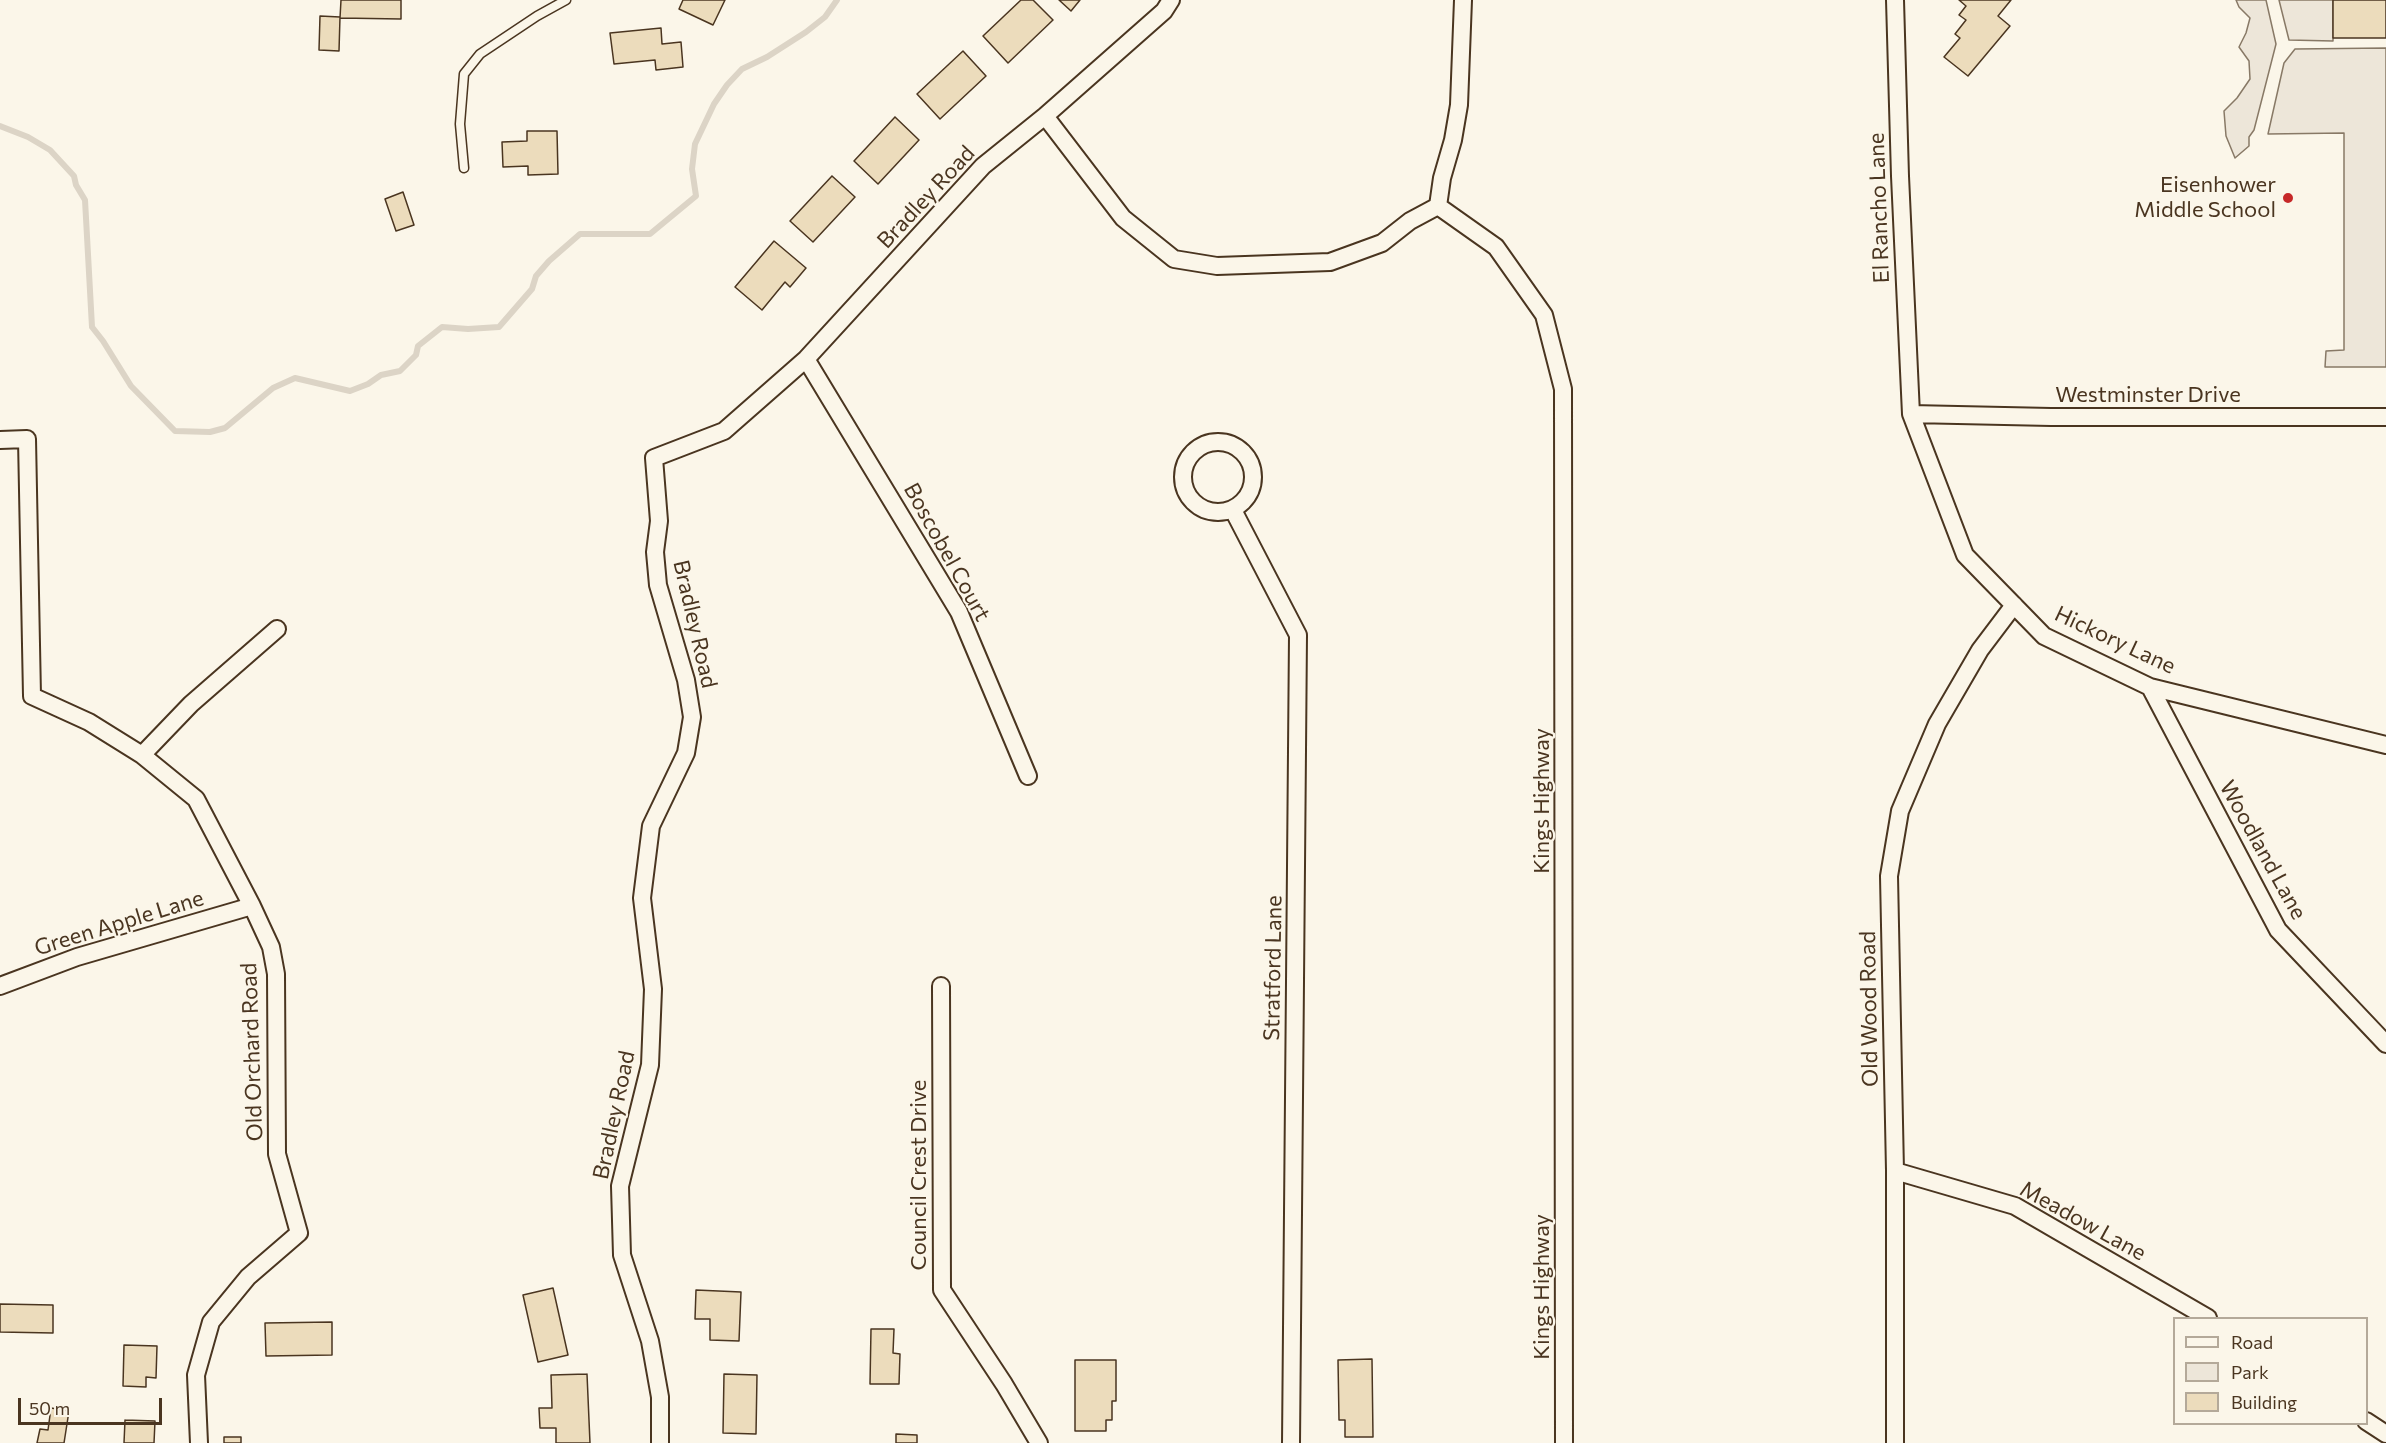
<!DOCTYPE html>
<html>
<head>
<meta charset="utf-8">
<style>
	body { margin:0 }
	#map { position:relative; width:2386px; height:1443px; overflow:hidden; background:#fbf6e9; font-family:Commissioner,sans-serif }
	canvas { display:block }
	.legend { position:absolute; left:2173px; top:1317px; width:195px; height:108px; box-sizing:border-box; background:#fbf6e9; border:2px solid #b4a999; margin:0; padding:8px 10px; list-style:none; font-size:18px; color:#4a3520 }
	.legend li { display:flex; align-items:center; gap:12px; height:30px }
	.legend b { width:30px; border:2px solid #b4a999 }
	.scale { position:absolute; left:18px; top:1398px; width:144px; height:27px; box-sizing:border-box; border:3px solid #4a3520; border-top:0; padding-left:8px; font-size:18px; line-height:21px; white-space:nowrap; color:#4a3520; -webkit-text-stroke:4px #fbf6e9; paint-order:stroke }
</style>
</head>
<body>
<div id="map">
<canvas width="2386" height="1443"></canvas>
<ul class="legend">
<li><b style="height:8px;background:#fbf6e9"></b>Road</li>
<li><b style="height:16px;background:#ede6d9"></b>Park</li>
<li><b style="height:16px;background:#ecdcbc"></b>Building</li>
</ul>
<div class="scale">50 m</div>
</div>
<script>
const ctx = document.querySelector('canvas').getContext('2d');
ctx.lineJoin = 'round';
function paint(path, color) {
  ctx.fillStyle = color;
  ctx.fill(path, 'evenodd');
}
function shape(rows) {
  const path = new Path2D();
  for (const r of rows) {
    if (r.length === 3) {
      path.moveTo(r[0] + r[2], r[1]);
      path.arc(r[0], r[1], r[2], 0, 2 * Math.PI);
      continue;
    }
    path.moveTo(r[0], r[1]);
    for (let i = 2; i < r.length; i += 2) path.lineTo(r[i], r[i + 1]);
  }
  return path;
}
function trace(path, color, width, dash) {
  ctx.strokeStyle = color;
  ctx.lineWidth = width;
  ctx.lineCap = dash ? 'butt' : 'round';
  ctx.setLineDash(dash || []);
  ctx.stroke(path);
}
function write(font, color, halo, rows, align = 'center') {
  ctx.font = font + ' Commissioner,sans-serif';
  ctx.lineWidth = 4.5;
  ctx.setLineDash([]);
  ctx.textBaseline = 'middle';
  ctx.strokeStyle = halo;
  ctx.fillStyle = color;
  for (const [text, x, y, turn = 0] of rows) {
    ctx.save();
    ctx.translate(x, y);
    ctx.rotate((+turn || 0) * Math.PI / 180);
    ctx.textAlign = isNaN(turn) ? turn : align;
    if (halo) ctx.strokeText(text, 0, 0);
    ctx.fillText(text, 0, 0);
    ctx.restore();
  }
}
const green = shape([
	[2236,0,2266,0,2276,44,2254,130,2249,137,2249,146,2235,158,2226,136,2224,111,2237,98,2250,79,2249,61,2239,47,2246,33,2250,18,2239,7,2236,0],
	[2279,0,2333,0,2333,41,2289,40,2279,0],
	[2386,48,2386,367,2325,367,2326,351,2344,350,2344,133,2268,134,2284,63,2295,49,2386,48]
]);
paint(green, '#ede6d9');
trace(green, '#887966', 1.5);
trace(shape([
	[0,126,28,137,50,150,74,176,76,185,85,200,92,327,103,341,131,386,175,431,210,432,225,428,273,388,295,378,350,391,368,384,381,375,400,371,416,355,418,346,442,327,468,329,499,327,532,289,536,276,549,261,580,234,650,234,696,196,692,169,695,144,714,104,727,85,742,69,767,57,806,32,825,17,837,0]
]), '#dcd4c6', 6);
const building = shape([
	[341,0,401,0,401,19,340,18,341,0],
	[683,0,725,0,713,25,679,9,683,0],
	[1021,0,1033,0,1053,20,1008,63,983,36,1021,0],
	[1059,0,1080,0,1071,11,1059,0],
	[1959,0,2011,0,1998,16,2010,26,1968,76,1944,57,1960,38,1955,34,1966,20,1959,15,1966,6,1959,0],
	[2333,0,2386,0,2386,38,2333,38,2333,0],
	[320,16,340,17,339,51,319,50,320,16],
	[661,28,662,44,681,42,683,67,656,70,655,60,614,64,610,33,661,28],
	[963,51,986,76,940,119,917,94,963,51],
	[895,117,919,140,878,184,854,161,895,117],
	[527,131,557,131,558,174,528,175,528,166,503,167,502,142,527,141,527,131],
	[832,176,855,197,813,242,790,221,832,176],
	[403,192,414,225,396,231,385,199,403,192],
	[774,241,806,268,790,287,785,282,762,310,735,287,774,241],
	[553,1288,568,1355,538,1362,523,1295,553,1288],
	[696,1290,741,1292,739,1341,710,1340,710,1319,695,1319,696,1290],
	[0,1304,53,1305,53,1333,0,1332,0,1304],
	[332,1322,332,1355,266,1356,265,1323,332,1322],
	[871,1329,894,1329,893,1353,900,1354,899,1384,870,1384,871,1329],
	[124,1345,157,1346,156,1378,146,1377,146,1387,123,1386,124,1345],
	[1372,1359,1373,1437,1345,1437,1345,1420,1339,1420,1338,1360,1372,1359],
	[1075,1360,1116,1360,1116,1401,1112,1401,1112,1420,1106,1420,1106,1431,1075,1431,1075,1360],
	[587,1374,590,1443,556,1443,556,1428,540,1428,539,1408,552,1408,551,1375,587,1374],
	[724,1374,757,1375,756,1434,723,1433,724,1374],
	[51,1408,69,1411,64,1443,37,1443,40,1429,48,1430,51,1408],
	[125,1420,155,1421,154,1443,124,1443,125,1420],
	[896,1434,917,1435,917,1443,896,1443,896,1434],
	[224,1437,241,1437,241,1443,224,1443,224,1437]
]);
paint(building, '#ecdcbc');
trace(building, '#4a3520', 1.5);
const lane = shape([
	[464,168,460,124,464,74,480,54,537,16,566,0]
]);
const street = shape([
	[1895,0,1900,176,1911,414,1965,555,2044,636,2150,687,2386,745],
	[1045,116,1123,218,1174,259,1217,266,1330,262,1382,243,1410,221,1438,206],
	[1438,206,1496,247,1544,315,1563,389,1564,1443],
	[1438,206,1442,178,1453,140,1459,105,1463,0],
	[806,359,959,612,1028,776],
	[1911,414,2051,417,2386,417],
	[0,440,27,439,32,696,89,722,142,755,196,799,252,906,271,947,276,974,277,1154,299,1233,248,1277,211,1322,196,1375,199,1443],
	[1218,477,35],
	[1233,510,1298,635,1291,1443],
	[2150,687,2278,930,2386,1044],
	[142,755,191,704,277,629],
	[0,986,77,957,252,906],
	[941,986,942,1290,1004,1384,1039,1443],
	[1895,1171,2015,1206,2208,1318],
	[2366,1421,2386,1434],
	[660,1443,660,1397,650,1341,622,1255,620,1186,650,1065,653,989,642,898,651,826,686,753,692,717,686,680,658,585,655,552,659,521,654,458,724,431,806,359,983,166,1045,116,1164,11,1171,0],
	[1895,1443,1895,1171,1889,876,1900,811,1937,724,1980,650,2014,605]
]);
trace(lane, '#4a3520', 11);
trace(street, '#4a3520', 20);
trace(lane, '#fbf6e9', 8);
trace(street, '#fbf6e9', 16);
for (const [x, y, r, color] of [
	[2288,198,6,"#c62828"]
]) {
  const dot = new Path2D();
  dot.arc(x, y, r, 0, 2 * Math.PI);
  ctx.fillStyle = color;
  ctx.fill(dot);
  trace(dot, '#fbf6e9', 2);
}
write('22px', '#4a3520', '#fbf6e9', [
	["Eisenhower",2276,185],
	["Middle School",2276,210]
], 'right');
write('22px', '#4a3520', '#fbf6e9', [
	["Bradley Road",926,197,-47],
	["El Rancho Lane",1879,208,-92],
	["Westminster Drive",2148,395],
	["Boscobel Court",947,552,61],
	["Bradley Road",695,624,77],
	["Hickory Lane",2115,640,25],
	["Kings Highway",1542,801,-90],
	["Woodland Lane",2263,850,61],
	["Green Apple Lane",119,923,-17],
	["Stratford Lane",1273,968,-89],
	["Old Wood Road",1869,1009,-91],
	["Old Orchard Road",252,1052,-92],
	["Bradley Road",614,1115,-78],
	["Council Crest Drive",919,1175,-90],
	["Meadow Lane",2083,1221,29],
	["Kings Highway",1542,1287,-90]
]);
</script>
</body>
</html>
